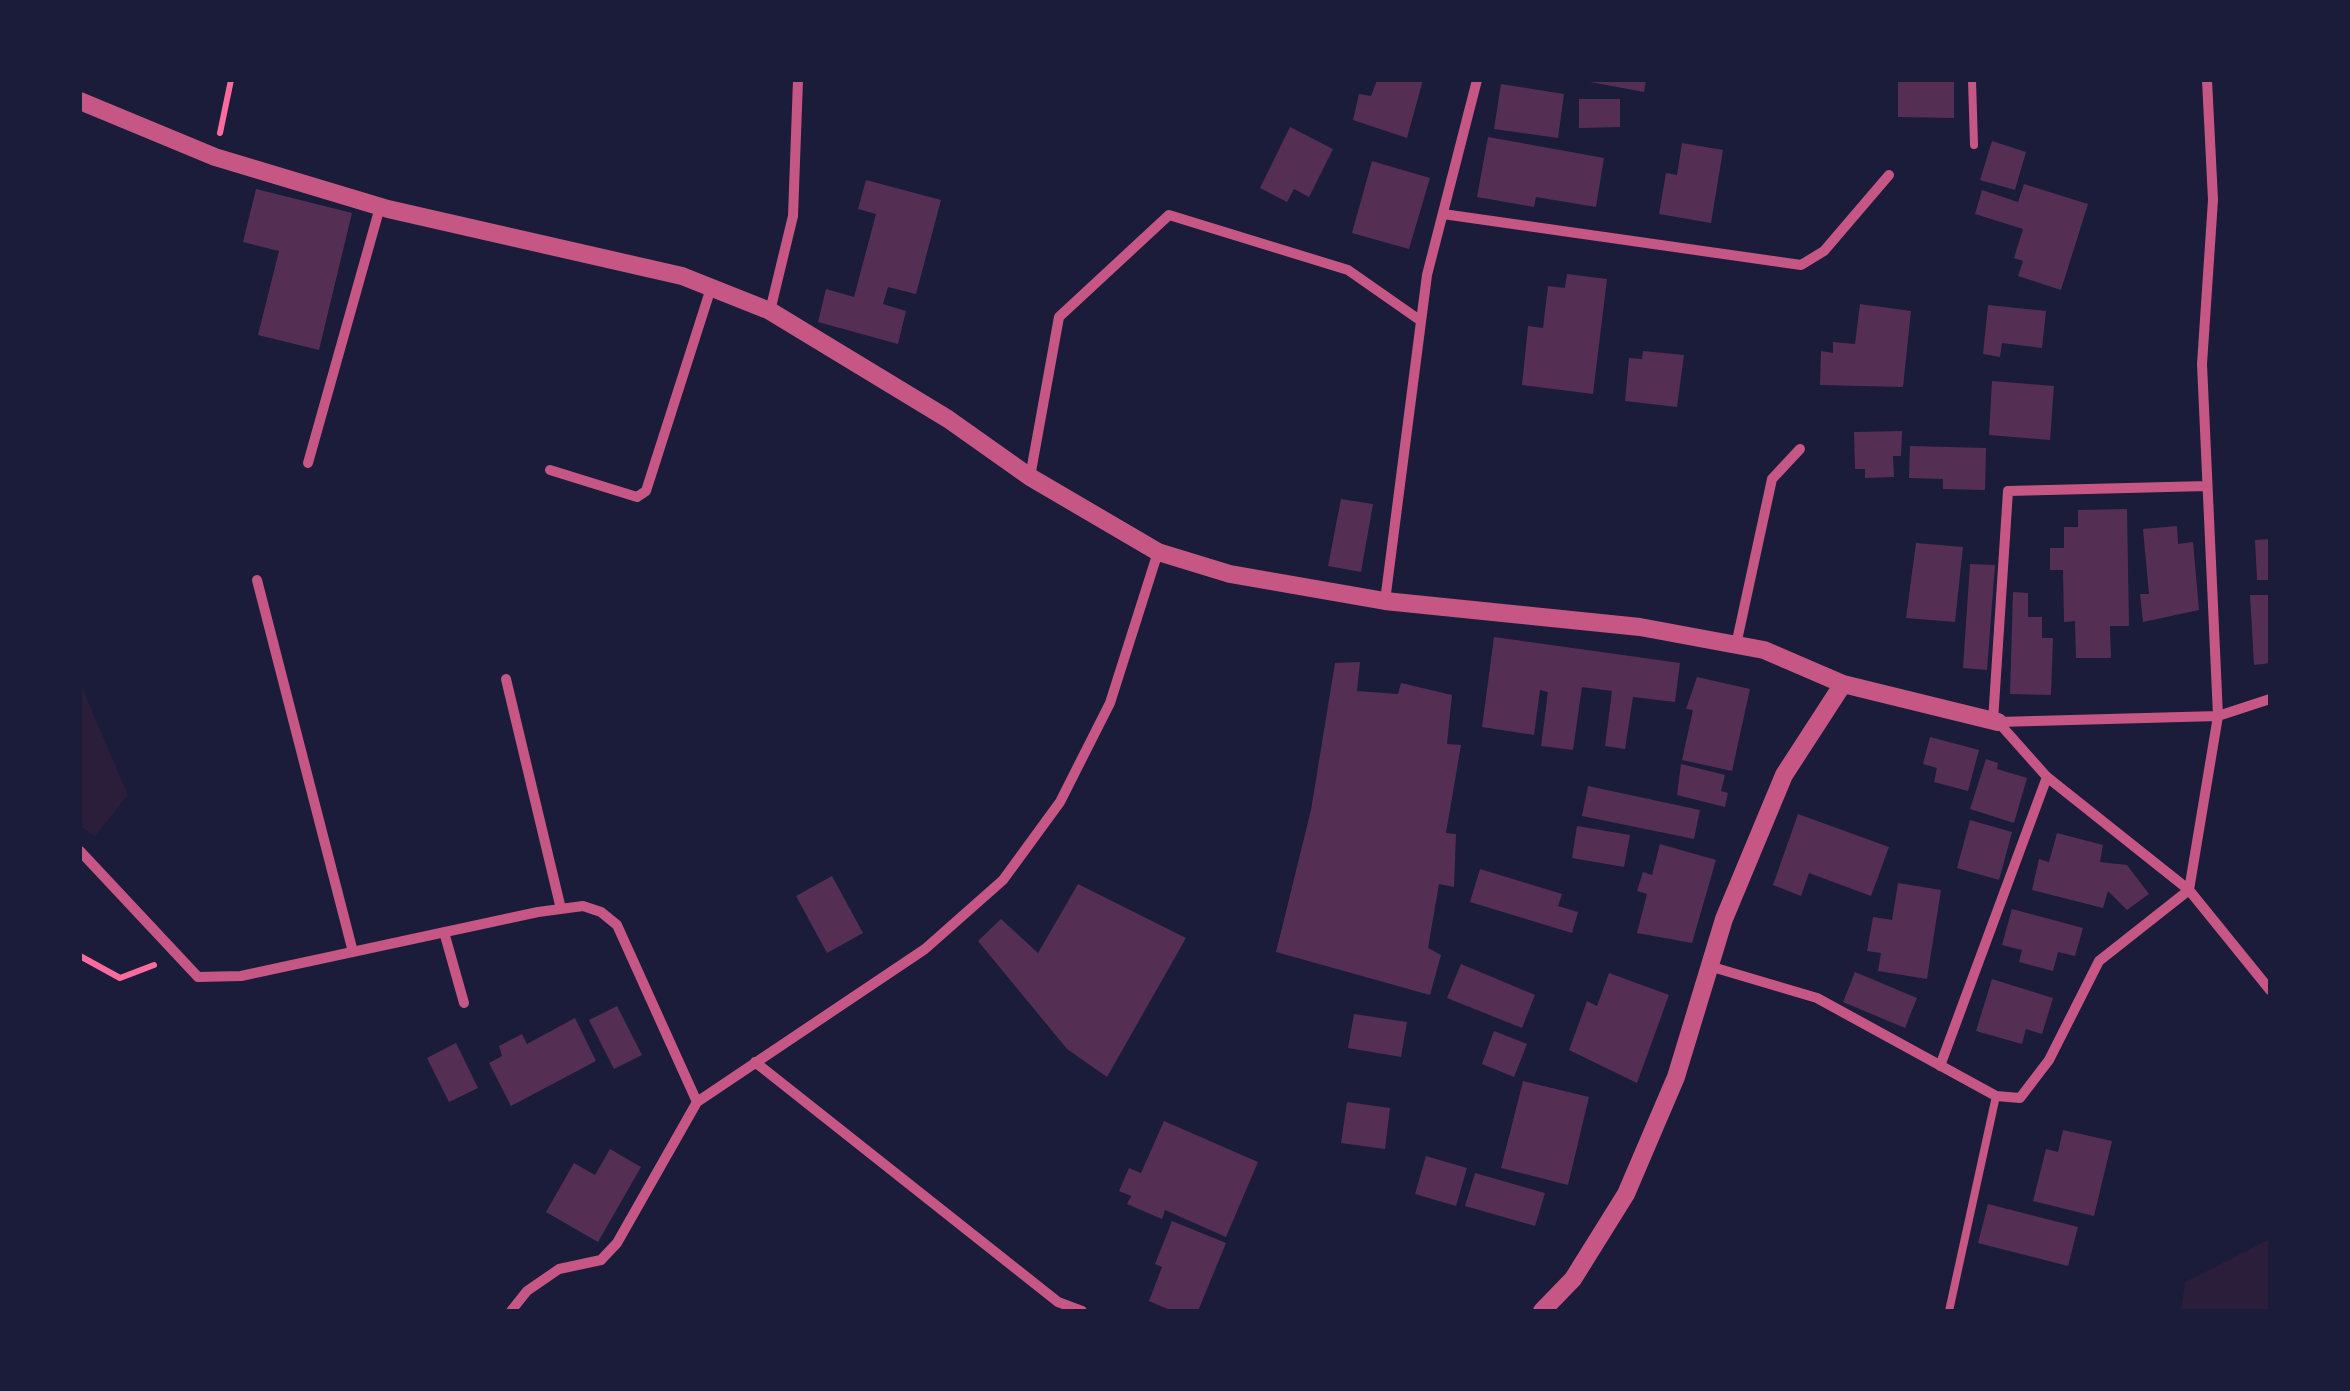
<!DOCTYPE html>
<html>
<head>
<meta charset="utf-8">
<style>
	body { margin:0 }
	#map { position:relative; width:2350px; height:1391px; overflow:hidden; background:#1b1b3a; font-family:"Golos Text",sans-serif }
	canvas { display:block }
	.frame { position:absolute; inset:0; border:82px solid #1b1b3a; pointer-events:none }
</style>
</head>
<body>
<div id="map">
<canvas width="2350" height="1391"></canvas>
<div class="frame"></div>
</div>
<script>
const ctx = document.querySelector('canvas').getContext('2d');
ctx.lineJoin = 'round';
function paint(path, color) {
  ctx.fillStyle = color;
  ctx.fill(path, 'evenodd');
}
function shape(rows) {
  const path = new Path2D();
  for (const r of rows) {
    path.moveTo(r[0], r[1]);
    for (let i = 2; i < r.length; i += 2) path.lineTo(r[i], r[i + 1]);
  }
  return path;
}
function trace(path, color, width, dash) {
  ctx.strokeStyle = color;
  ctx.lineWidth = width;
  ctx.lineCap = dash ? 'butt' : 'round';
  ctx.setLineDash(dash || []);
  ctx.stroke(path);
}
paint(shape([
	[80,683,128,795,95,836,80,826],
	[2270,1239,2270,1311,2181,1311,2185,1282]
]), '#2a1e3b');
paint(shape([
	[1377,80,1423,80,1407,138,1353,120,1359,94,1371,96],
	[1579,80,1646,80,1644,92],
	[1898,80,1954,80,1954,118,1898,117],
	[1501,84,1564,94,1558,138,1494,129],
	[1579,99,1620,99,1620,127,1579,128],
	[1290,127,1333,149,1309,197,1294,189,1287,202,1260,188],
	[1488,137,1604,158,1596,207,1536,197,1534,207,1477,197],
	[1992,141,2026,152,2015,190,1980,180],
	[1682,143,1723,150,1711,223,1659,214,1666,173,1677,175],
	[1372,161,1430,178,1409,249,1352,233],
	[866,180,941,200,916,294,888,287,883,304,906,311,898,344,818,322,826,289,854,297,876,214,858,209],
	[2024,184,2088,204,2061,290,2018,276,2023,261,2014,258,2023,229,1975,214,1982,190,2018,202],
	[256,189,352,213,319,350,258,335,279,251,243,242],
	[1567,274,1607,279,1593,394,1522,385,1528,326,1543,328,1548,286,1565,288],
	[1860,304,1911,311,1903,387,1820,385,1821,351,1833,353,1833,342,1855,344],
	[1988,305,2046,311,2042,348,2002,343,2000,357,1983,354],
	[1643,351,1684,355,1677,407,1625,401,1629,358,1642,359],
	[1992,381,2054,386,2050,440,1989,435],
	[1902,431,1901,456,1893,456,1894,477,1865,478,1865,469,1855,469,1854,432],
	[1910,446,1986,448,1985,490,1943,489,1943,479,1909,478],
	[1341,499,1373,504,1361,572,1328,566],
	[2127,509,2129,626,2110,626,2111,658,2076,658,2075,621,2064,622,2063,570,2050,570,2050,548,2064,548,2064,527,2078,527,2078,510],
	[2177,526,2178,544,2193,542,2199,610,2143,622,2140,594,2149,594,2143,529],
	[2270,539,2270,580,2257,580,2255,540],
	[1916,543,1963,547,1955,622,1906,618],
	[1970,564,1995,565,1987,670,1963,668],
	[2013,592,2028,593,2028,617,2042,617,2042,638,2053,638,2051,695,2010,694],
	[2250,595,2270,595,2270,663,2254,665],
	[1494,637,1680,663,1675,702,1633,697,1625,749,1605,746,1612,691,1582,687,1573,750,1541,746,1548,692,1540,690,1534,735,1482,727],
	[1360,662,1357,691,1398,694,1401,683,1452,695,1447,744,1461,745,1446,833,1456,834,1454,887,1439,884,1428,948,1441,955,1430,995,1276,952,1311,810,1335,663],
	[1697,677,1750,689,1732,771,1682,760,1693,710,1686,709],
	[1930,737,1979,750,1968,791,1934,782,1937,768,1923,764],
	[1986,759,1998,763,1997,769,2027,778,2014,823,1970,809],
	[1681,764,1725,775,1721,791,1728,793,1725,807,1677,795],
	[1588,786,1700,810,1694,839,1582,816],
	[1798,814,1889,847,1871,896,1809,873,1801,896,1773,885],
	[1970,820,2012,832,1999,880,1957,868],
	[1577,826,1630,835,1624,867,1572,858],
	[2057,833,2103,845,2100,862,2127,865,2149,894,2127,910,2108,891,2103,908,2032,890,2039,859,2049,862],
	[1660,844,1716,860,1692,943,1637,933,1647,894,1637,891,1643,872,1652,875],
	[1480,869,1562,894,1558,906,1578,912,1572,933,1470,902],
	[832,876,863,933,827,953,796,896],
	[1898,883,1941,890,1927,979,1878,971,1881,953,1867,951,1873,917,1892,920],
	[1078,884,1186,938,1107,1077,1067,1049,978,941,1001,919,1038,953],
	[2012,909,2083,928,2075,956,2058,952,2053,971,2019,962,2022,950,2002,945],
	[1461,964,1535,995,1522,1028,1447,998],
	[1855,972,1917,998,1905,1028,1843,1002],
	[1609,973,1669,995,1637,1083,1569,1050,1587,1001,1597,1006],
	[1992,979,2053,998,2042,1034,2026,1029,2022,1044,1976,1031],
	[617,1006,642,1055,614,1069,589,1020],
	[1354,1014,1407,1022,1401,1057,1348,1048],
	[575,1018,596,1061,511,1106,489,1063,502,1056,499,1046,522,1034,527,1044],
	[1494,1031,1527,1044,1514,1077,1482,1064],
	[456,1043,478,1088,449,1102,427,1058],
	[1523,1081,1589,1097,1568,1185,1501,1168],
	[1347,1102,1390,1108,1385,1149,1341,1143],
	[1164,1121,1258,1162,1226,1237,1165,1210,1162,1219,1127,1204,1131,1196,1119,1191,1129,1168,1141,1173],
	[2063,1130,2112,1141,2094,1216,2033,1201,2046,1149,2058,1152],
	[610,1149,641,1167,598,1242,546,1212,574,1163,595,1175],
	[1426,1156,1467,1168,1456,1206,1415,1194],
	[1475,1173,1545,1193,1535,1226,1465,1206],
	[1988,1204,2078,1227,2068,1266,1978,1243],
	[1172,1221,1226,1243,1198,1311,1172,1311,1149,1301,1162,1267,1155,1264]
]), '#542f53');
trace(shape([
	[220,133,231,80],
	[80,956,120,978,154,965]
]), '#ff6b9d', 6);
trace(shape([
	[1972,80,1974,145],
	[1949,1311,1996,1096]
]), '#c65784', 8);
trace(shape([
	[1443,214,1801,265,1824,251,1889,175],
	[770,311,793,216,798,80],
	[308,463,380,207],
	[550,470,637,497,646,491,711,288],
	[1030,477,1059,317,1169,215,1348,270,1421,321],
	[257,580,353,952],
	[1385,601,1427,275,1477,80],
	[1736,645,1772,479,1800,449],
	[506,679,561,909],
	[1993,721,2008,491,2207,486],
	[1998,722,2047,777,2189,890,2270,990],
	[1998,722,2218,716,2270,699],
	[80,851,198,977,241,976,538,912,583,906,601,912,617,925,697,1102],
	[444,932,464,1003],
	[1709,966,1817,998,1996,1096,2020,1098,2049,1060,2099,961,2189,890,2218,716,2202,364,2213,200,2207,80],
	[755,1062,1058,1302,1082,1311],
	[1940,1066,2047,777],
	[511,1311,527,1291,559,1269,601,1260,617,1243,697,1102,925,949,1003,880,1060,802,1110,703,1158,552]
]), '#c65784', 10);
trace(shape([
	[80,101,215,157,388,209,682,276,770,311,948,419,1030,477,1158,552,1230,574,1385,601,1640,627,1764,650,1843,684,1998,722],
	[1542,1311,1573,1279,1626,1194,1676,1077,1724,919,1784,775,1843,684]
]), '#c65784', 18);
</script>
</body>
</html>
